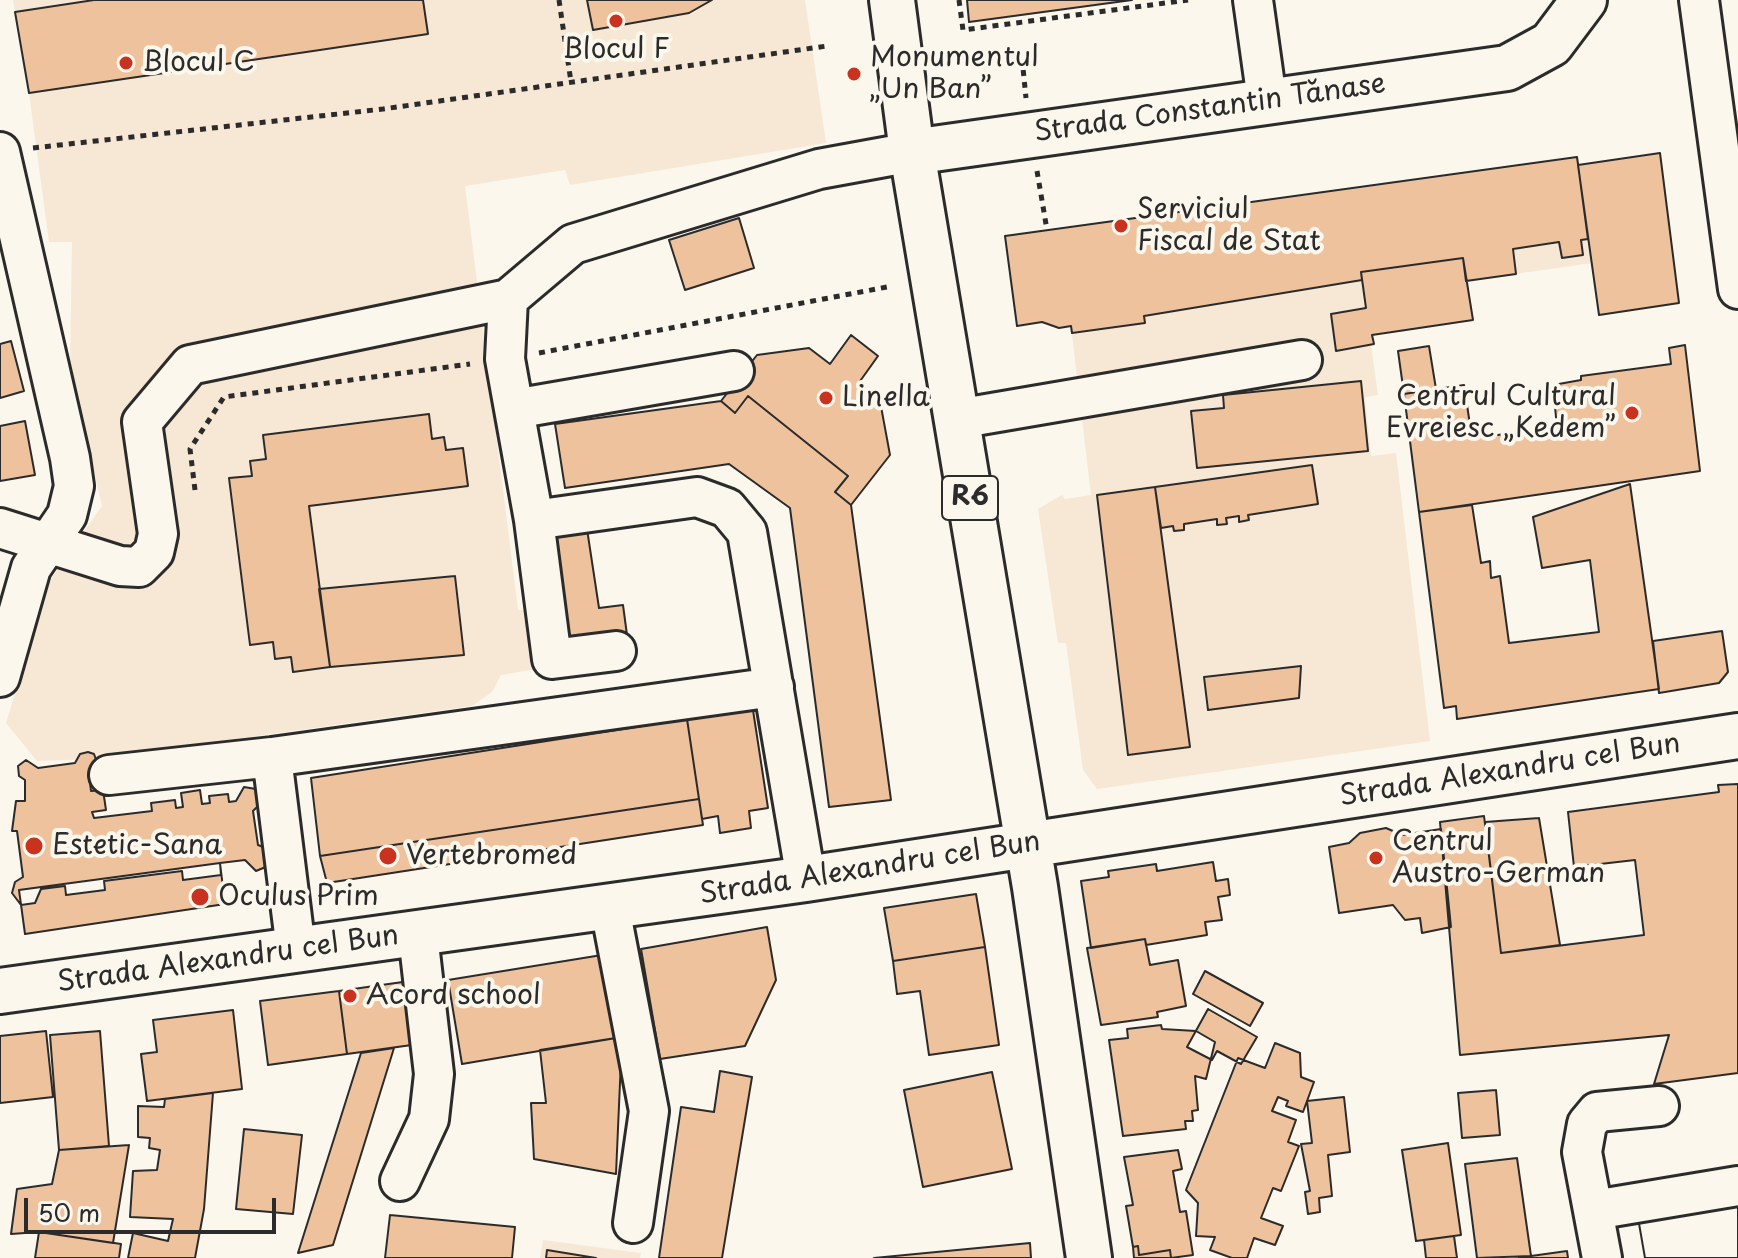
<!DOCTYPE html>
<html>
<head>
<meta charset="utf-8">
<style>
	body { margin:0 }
	#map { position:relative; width:1738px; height:1258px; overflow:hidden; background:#fbf7ec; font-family:"Playpen Sans",sans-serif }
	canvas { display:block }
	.scale { position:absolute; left:24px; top:1198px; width:252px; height:36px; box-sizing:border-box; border:4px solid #2b2b2b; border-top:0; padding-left:10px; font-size:24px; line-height:28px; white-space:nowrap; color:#2b2b2b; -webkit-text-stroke:6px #fbf7ec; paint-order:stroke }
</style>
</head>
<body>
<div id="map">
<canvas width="1738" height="1258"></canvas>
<div class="scale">50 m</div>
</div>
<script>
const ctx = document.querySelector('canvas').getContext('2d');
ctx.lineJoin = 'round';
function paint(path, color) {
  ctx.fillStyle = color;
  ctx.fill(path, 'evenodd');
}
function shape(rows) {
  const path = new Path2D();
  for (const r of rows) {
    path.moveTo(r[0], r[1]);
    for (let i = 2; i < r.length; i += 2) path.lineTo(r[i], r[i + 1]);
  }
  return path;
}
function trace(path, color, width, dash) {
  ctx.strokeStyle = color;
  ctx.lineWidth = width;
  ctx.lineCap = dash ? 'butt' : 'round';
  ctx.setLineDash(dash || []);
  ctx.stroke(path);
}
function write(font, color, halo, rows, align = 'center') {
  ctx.font = font + ' "Playpen Sans",sans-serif';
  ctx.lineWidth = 8;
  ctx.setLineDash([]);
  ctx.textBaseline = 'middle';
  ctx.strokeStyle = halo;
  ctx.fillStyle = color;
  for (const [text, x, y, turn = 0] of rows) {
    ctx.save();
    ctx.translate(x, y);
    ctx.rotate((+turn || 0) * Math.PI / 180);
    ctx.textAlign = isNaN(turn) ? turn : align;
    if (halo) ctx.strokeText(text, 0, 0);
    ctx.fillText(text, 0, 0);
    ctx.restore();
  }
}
paint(shape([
	[13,0,805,0,826,143,570,185,565,170,465,186,518,610,527,610,536,669,501,675,492,692,472,706,91,759,37,761,6,723,50,580,102,506,70,369,72,242,49,242,29,93],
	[1577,157,1592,263,1466,281,1462,258,1361,273,1378,395,1365,397,1371,456,1396,453,1430,741,1097,789,1083,770,1066,643,1058,643,1038,509,1062,495,1065,499,1091,495,1071,326,1059,328,1042,322,1033,232],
	[543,1240,641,1253,640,1258,540,1258]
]), '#f7e7d5');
const building = shape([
	[94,0,423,0,428,34,29,93,15,12,94,0],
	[587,0,712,0,689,13,593,30,587,0],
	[967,0,1132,0,969,22,967,0],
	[1660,153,1679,303,1599,315,1578,165,1660,153],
	[1577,157,1588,239,1581,240,1583,255,1562,258,1559,242,1513,249,1516,274,1466,281,1463,258,1361,272,1362,280,1144,316,1145,323,1072,333,1071,326,1059,328,1042,322,1017,326,1005,236,1577,157],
	[739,218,754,268,685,290,669,240,739,218],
	[1463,258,1473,320,1372,335,1374,344,1336,351,1331,314,1366,308,1361,272,1463,258],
	[851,335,878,356,858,384,880,401,890,455,851,505,835,492,848,476,748,396,735,413,721,401,757,355,809,348,830,364,851,335],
	[11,341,24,391,0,398,0,344,11,341],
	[1685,345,1700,471,1419,512,1404,394,1464,385,1472,438,1557,428,1553,385,1581,380,1581,376,1671,364,1669,348,1685,345],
	[1429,346,1436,389,1404,394,1398,351,1429,346],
	[1361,381,1368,451,1197,468,1191,411,1224,408,1223,395,1361,381],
	[748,396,848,476,835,492,851,505,891,800,829,807,790,508,729,464,565,488,555,424,721,401,735,413,748,396],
	[429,414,432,439,444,437,446,450,463,448,468,486,309,506,330,667,293,672,291,657,275,659,273,642,250,645,229,478,252,476,250,461,266,459,263,435,429,414],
	[25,421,35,475,0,481,0,426,25,421],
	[1312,465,1318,504,1248,515,1249,520,1239,522,1239,516,1226,518,1227,524,1217,525,1217,519,1184,524,1184,530,1174,531,1173,526,1161,528,1155,487,1312,465],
	[1630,484,1659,689,1457,719,1456,706,1444,708,1419,512,1472,505,1481,563,1490,561,1491,578,1500,576,1509,643,1599,632,1590,560,1542,568,1533,517,1630,484],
	[1155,487,1190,747,1128,755,1097,495,1155,487],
	[587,529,599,608,623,605,627,635,563,643,547,534,587,529],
	[455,576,464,655,330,667,319,589,455,576],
	[1722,631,1728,672,1719,683,1659,693,1653,641,1722,631],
	[1301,666,1299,698,1208,710,1204,677,1301,666],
	[753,710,768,808,749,811,751,828,720,833,718,816,702,819,687,719,753,710],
	[687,719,699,799,320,856,311,778,687,719],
	[88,752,94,754,98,765,89,775,91,791,103,790,106,810,92,812,94,818,152,811,151,803,175,800,176,808,183,807,181,793,200,790,202,804,210,803,209,796,228,794,229,802,236,801,244,787,256,789,260,804,253,811,258,845,266,848,268,866,256,871,245,860,220,863,221,875,183,880,182,871,104,881,105,890,66,895,65,886,41,889,35,903,21,905,12,893,15,882,23,877,17,831,12,831,16,801,25,801,25,780,19,776,18,766,26,760,38,768,75,763,80,754,88,752],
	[1738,784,1738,1073,1654,1084,1669,1035,1460,1055,1440,822,1484,816,1501,953,1644,935,1635,860,1574,867,1568,812,1719,792,1718,785,1738,784],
	[699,799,703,825,327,883,320,856,699,799],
	[1539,818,1560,945,1501,953,1485,822,1539,818],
	[1386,828,1402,835,1441,829,1451,927,1422,933,1420,918,1405,920,1393,905,1339,913,1329,847,1349,843,1360,833,1386,828],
	[1213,862,1216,881,1228,879,1230,895,1218,897,1222,920,1205,922,1207,935,1146,945,1145,939,1091,948,1081,881,1109,877,1108,871,1156,864,1157,871,1213,862],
	[220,863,225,904,25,934,19,890,220,863],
	[976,894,985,947,893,961,884,908,976,894],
	[767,927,776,980,745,1046,660,1059,641,949,767,927],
	[1145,939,1150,965,1178,960,1186,1006,1157,1012,1158,1017,1101,1025,1087,948,1145,939],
	[985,947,999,1045,929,1055,920,991,897,994,893,961,985,947],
	[608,954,622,1037,462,1064,448,980,608,954],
	[1205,971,1263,1003,1250,1026,1193,994,1205,971],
	[417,980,426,1043,347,1054,339,991,417,980],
	[339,991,347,1054,268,1065,260,1001,339,991],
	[1208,1009,1257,1037,1241,1064,1217,1051,1212,1060,1187,1047,1208,1009],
	[233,1010,242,1089,147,1101,141,1054,157,1052,153,1020,233,1010],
	[1161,1025,1162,1029,1196,1031,1215,1042,1206,1079,1195,1076,1198,1110,1192,1111,1193,1121,1185,1121,1186,1129,1123,1136,1109,1040,1128,1038,1127,1029,1161,1025],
	[46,1031,53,1097,0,1103,0,1036,46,1031],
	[100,1031,109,1146,59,1150,50,1035,100,1031],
	[622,1037,616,1174,534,1159,531,1103,546,1103,540,1050,622,1037],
	[1275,1043,1300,1053,1301,1077,1314,1082,1303,1112,1286,1106,1288,1101,1278,1097,1272,1111,1296,1120,1288,1142,1299,1146,1281,1191,1273,1188,1261,1218,1283,1226,1275,1245,1254,1238,1247,1258,1232,1258,1210,1250,1215,1237,1196,1236,1198,1203,1186,1190,1238,1058,1265,1068,1275,1043],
	[394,1048,333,1245,298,1253,361,1053,394,1048],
	[720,1071,752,1077,722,1258,659,1258,681,1107,714,1112,720,1071],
	[992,1072,1012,1169,923,1187,904,1090,992,1072],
	[1496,1090,1500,1135,1462,1138,1458,1093,1496,1090],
	[213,1093,204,1209,195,1258,128,1258,133,1233,168,1241,173,1219,130,1217,133,1171,157,1170,160,1150,149,1148,150,1138,138,1137,138,1106,164,1107,165,1099,213,1093],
	[1344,1097,1350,1152,1328,1155,1332,1196,1319,1198,1320,1212,1308,1214,1305,1192,1310,1191,1301,1144,1312,1143,1307,1101,1344,1097],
	[244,1129,302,1135,293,1214,236,1209,244,1129],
	[1448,1143,1461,1235,1416,1241,1402,1150,1448,1143],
	[129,1145,113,1243,39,1232,11,1234,17,1189,52,1184,59,1150,129,1145],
	[1178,1150,1182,1169,1173,1171,1180,1212,1186,1211,1193,1255,1171,1258,1170,1250,1139,1255,1138,1246,1133,1247,1126,1206,1133,1205,1124,1157,1178,1150],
	[1517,1158,1531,1256,1477,1258,1465,1164,1517,1158],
	[1738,1195,1738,1258,1645,1258,1637,1212,1738,1195],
	[1738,1195,1738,1258,1645,1258,1637,1212,1738,1195],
	[390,1215,515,1227,512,1258,385,1258,390,1215],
	[39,1232,121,1244,119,1258,35,1258,39,1232],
	[1454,1236,1457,1258,1426,1258,1424,1240,1454,1236],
	[1030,1243,1031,1258,874,1258,1030,1243],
	[1138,1246,1139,1255,1170,1250,1171,1258,1134,1258,1133,1247,1138,1246],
	[547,1250,596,1258,546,1258,547,1250],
	[1567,1251,1568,1258,1519,1258,1531,1256,1567,1251]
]);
paint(building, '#efc29e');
trace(building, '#2b2b2b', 2);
const minor = shape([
	[1253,0,1267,100],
	[1699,0,1738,289],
	[0,152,70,458,74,486,67,515,31,568,0,677],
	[514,409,734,371],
	[957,419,1302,360],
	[534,520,552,659,616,651],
	[0,528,120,566,139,567,154,552,158,534,142,422,190,365,508,299],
	[272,757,296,950],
	[109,775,272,757,774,687],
	[806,879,747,532,727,508,697,497,534,520,505,359,508,299,573,244,819,169,912,152],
	[610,908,649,1111,633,1223],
	[400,1181,429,1119,434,1074,418,935],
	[1594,1210,1738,1186],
	[1602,1258,1582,1152,1587,1124,1597,1112,1659,1106]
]);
const major = shape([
	[892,0,912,152,1035,887,1089,1258],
	[912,152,1507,68,1551,44,1584,0],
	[0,991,806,879,1738,736]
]);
trace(minor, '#2b2b2b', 44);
trace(major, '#2b2b2b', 50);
trace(shape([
	[559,0,571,82],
	[959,0,963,30,1188,0],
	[1022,58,1026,98],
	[33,148,383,109,827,46],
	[1037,171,1047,230],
	[539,353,892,286],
	[195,490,190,449,224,397,470,364]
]), '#2b2b2b', 5, [6, 6]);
trace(minor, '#fbf7ec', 38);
trace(major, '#fbf7ec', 44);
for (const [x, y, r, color] of [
	[616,21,8,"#c8321e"],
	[126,63,8,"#c8321e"],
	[854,74,8,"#c8321e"],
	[1121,226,8,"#c8321e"],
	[826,398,8,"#c8321e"],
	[1632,413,8,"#c8321e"],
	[34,846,10,"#c8321e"],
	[388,856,10,"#c8321e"],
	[1376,858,8,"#c8321e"],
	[200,897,10,"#c8321e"],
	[350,996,8,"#c8321e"]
]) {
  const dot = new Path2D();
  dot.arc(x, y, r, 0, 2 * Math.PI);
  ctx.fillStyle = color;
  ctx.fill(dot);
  trace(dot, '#fbf7ec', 3);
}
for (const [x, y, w] of [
	[970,498,56]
]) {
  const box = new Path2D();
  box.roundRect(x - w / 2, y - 22, w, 44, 6);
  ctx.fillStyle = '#fbf7ec';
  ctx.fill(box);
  trace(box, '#2b2b2b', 2);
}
write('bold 26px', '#2b2b2b', null, [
	["R6",970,498]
]);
write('28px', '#2b2b2b', '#fbf7ec', [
	["Blocul F",616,50,"center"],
	["Monumentul",870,58],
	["„Un Ban”",870,90],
	["Blocul C",142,63],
	["Serviciul",1137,210],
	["Fiscal de Stat",1137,242],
	["Centrul Cultural",1616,397,"right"],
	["Evreiesc „Kedem”",1616,429,"right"],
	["Linella",842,398],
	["Centrul",1392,842],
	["Austro-German",1392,874],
	["Estetic-Sana",52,846],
	["Vertebromed",406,856],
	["Oculus Prim",218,897],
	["Acord school",366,996]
], 'left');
write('28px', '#2b2b2b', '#fbf7ec', [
	["Strada Constantin Tănase",1210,109,-8],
	["Strada Alexandru cel Bun",1510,771,-9],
	["Strada Alexandru cel Bun",870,869,-9],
	["Strada Alexandru cel Bun",228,960,-8]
]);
</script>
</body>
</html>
